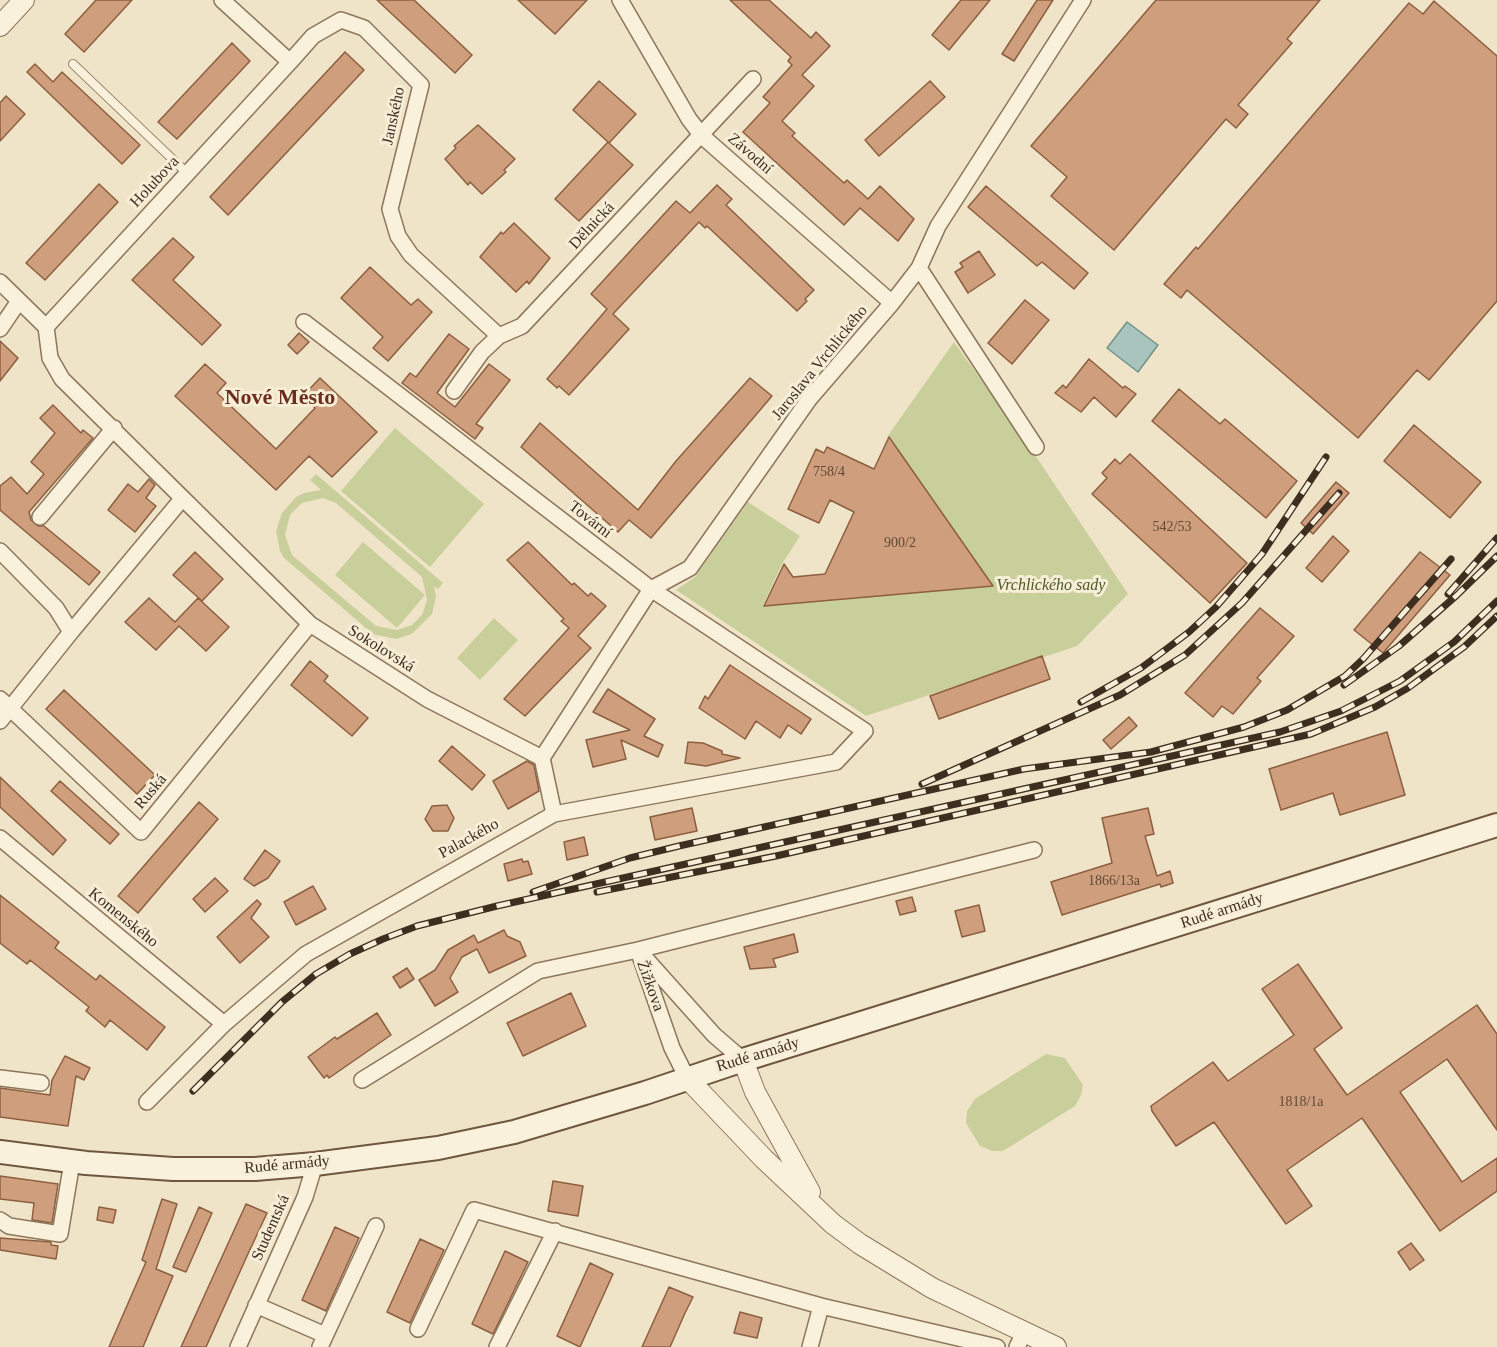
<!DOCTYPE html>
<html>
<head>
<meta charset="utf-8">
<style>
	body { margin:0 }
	canvas { display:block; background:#f0e4c8 }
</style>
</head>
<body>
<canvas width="1497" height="1347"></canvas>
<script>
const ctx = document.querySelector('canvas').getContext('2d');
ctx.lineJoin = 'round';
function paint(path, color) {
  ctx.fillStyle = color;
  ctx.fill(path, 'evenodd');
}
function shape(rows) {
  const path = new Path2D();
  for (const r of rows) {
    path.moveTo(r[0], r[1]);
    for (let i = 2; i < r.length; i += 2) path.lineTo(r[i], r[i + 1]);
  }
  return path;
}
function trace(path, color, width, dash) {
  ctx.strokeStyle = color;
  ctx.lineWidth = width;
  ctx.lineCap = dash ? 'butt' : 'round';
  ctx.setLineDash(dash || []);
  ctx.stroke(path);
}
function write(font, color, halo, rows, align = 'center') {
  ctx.font = font + ' Georgia,serif';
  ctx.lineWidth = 6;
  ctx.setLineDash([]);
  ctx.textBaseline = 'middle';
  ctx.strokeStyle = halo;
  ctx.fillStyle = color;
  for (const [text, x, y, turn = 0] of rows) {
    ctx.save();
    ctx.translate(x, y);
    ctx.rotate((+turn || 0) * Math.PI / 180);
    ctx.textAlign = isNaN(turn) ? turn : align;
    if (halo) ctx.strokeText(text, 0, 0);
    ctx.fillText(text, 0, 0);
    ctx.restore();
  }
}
paint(shape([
	[954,342,1039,461,1128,594,1077,646,866,716,676,590,695,577,748,502,800,536,782,564,763,605,991,586,887,437],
	[395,428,484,504,430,567,341,491],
	[316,474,443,583,438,589,434,586,436,597,432,614,412,634,396,639,373,634,284,558,280,551,276,531,282,513,296,497,304,493,321,490,310,480],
	[323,498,336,503,422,577,427,600,422,615,412,625,397,630,376,626,292,555,285,535,290,515,302,503],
	[363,542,425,595,397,628,335,575],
	[494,618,518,640,480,680,457,658],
	[1046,1054,1065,1058,1083,1085,1081,1095,1075,1106,1003,1151,992,1151,980,1146,966,1123,967,1111,975,1099]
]), '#c9cf9b');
const water = shape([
	[1127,322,1158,345,1138,372,1107,348,1127,322]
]);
paint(water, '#a9c4bc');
trace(water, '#6f938a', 1.5);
const building = shape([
	[96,0,132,0,84,52,65,34,96,0],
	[377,0,414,0,472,55,455,73,377,0],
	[518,0,587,0,555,34,518,0],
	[730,0,769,0,811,38,816,32,830,46,802,75,814,86,782,121,795,133,792,136,844,183,847,180,868,199,880,186,914,219,898,241,860,208,844,225,743,132,770,103,763,97,792,65,788,61,791,57,730,0],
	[961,0,990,0,949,50,932,35,961,0],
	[1037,0,1053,0,1014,61,1002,54,1037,0],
	[1156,0,1320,0,1287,39,1292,43,1238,105,1248,114,1236,128,1226,119,1114,250,1051,196,1067,177,1031,146,1156,0],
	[1434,1,1497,56,1497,301,1429,380,1417,370,1358,438,1187,290,1181,298,1164,284,1196,247,1198,249,1409,3,1423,14,1434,1],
	[232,43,250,61,177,139,158,122,232,43],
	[345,52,364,70,228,215,210,197,345,52],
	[35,64,53,82,62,72,140,145,122,164,27,72,35,64],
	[599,81,636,114,609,143,633,165,579,221,555,199,608,142,573,110,599,81],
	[930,81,945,97,879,156,865,140,930,81],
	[6,96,25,114,0,141,0,103,6,96],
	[478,125,515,159,504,170,506,172,482,194,470,182,468,185,445,159,456,148,454,146,478,125],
	[99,184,118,202,45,280,26,263,99,184],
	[717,185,732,199,726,205,814,290,805,299,807,301,797,311,707,226,705,228,699,222,613,314,629,329,569,395,559,386,557,388,547,379,607,309,591,294,676,201,690,213,717,185],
	[986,186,1088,273,1074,289,1042,262,1037,266,968,207,986,186],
	[514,223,550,258,529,284,527,281,516,292,480,257,501,232,503,234,514,223],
	[173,238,194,257,173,280,221,325,202,345,132,280,173,238],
	[979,251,995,275,968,293,955,272,963,267,960,263,979,251],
	[370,267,411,305,418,299,432,312,388,361,373,348,383,337,341,298,370,267],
	[1025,300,1049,320,1012,364,988,343,1025,300],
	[299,333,309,342,297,354,288,345,299,333],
	[449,334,469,349,437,393,455,407,489,364,510,380,476,424,483,428,475,439,402,383,410,373,416,377,449,334],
	[0,341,18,358,0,381,0,341],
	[1089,359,1123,388,1125,386,1136,394,1116,417,1094,397,1081,412,1055,393,1063,385,1066,388,1089,359],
	[205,364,226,383,217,393,276,449,315,408,303,396,320,378,377,432,332,477,309,456,276,490,175,396,205,364],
	[750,378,772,396,651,538,629,520,618,532,521,447,540,423,638,510,676,461,750,378],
	[1179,389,1220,424,1225,419,1297,481,1266,518,1152,421,1179,389],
	[53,405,81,433,83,430,93,438,29,512,31,520,38,526,44,526,100,572,89,585,0,510,0,486,11,477,27,494,44,474,31,462,55,433,40,418,53,405],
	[1414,425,1481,482,1450,518,1384,461,1414,425],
	[889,437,993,586,764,606,784,564,793,577,825,574,854,512,830,500,819,523,788,509,816,449,824,453,827,447,874,469,889,437],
	[1130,454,1247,563,1210,603,1092,494,1107,478,1102,473,1115,459,1120,464,1130,454],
	[149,479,155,485,146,498,156,506,135,532,108,510,128,484,138,492,149,479],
	[1336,482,1349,493,1313,534,1301,523,1336,482],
	[1333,536,1349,551,1322,582,1306,568,1333,536],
	[528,542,572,585,574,583,588,596,591,593,606,606,578,636,591,648,525,716,504,699,569,628,561,621,564,619,507,560,528,542],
	[195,552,223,579,202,601,173,575,195,552],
	[1420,552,1450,575,1383,653,1354,630,1420,552],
	[149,598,175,622,198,598,229,627,206,651,179,626,156,650,125,622,149,598],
	[1260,608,1294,636,1257,678,1261,681,1233,714,1222,706,1213,717,1185,693,1260,608],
	[1042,656,1050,679,939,719,930,696,1042,656],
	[310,661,328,676,324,681,368,718,352,736,291,685,310,661],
	[730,665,811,719,801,734,788,725,780,738,756,721,745,739,699,708,705,696,708,699,730,665],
	[608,689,655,719,644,736,663,745,658,757,621,740,626,759,593,767,586,740,630,730,593,712,608,689],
	[64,690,155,775,137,794,46,709,64,690],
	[1129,717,1137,726,1111,749,1103,740,1129,717],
	[1387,732,1405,795,1340,815,1333,793,1281,810,1269,769,1387,732],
	[688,742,703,743,722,751,722,754,740,758,706,766,685,763,688,742],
	[452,746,485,775,472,790,439,761,452,746],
	[527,761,534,765,539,791,508,809,493,781,527,761],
	[0,777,66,840,53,855,0,807,0,777],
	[60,781,119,834,110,844,51,791,60,781],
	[199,802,218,819,138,913,118,896,199,802],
	[447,805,454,818,448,831,433,831,425,819,432,806,447,805],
	[692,808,697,831,655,840,650,817,692,808],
	[1148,808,1154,834,1145,836,1157,876,1170,871,1173,883,1161,887,1160,884,1062,915,1051,882,1112,863,1102,818,1148,808],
	[584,837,588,855,567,860,564,842,584,837],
	[265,850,280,861,268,878,254,886,244,879,265,850],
	[522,859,523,862,528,861,532,874,508,881,504,864,522,859],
	[215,878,228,891,205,912,193,899,215,878],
	[313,886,326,909,296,925,284,902,313,886],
	[0,895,59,942,55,948,96,980,100,975,165,1027,147,1050,110,1020,105,1027,86,1011,89,1007,30,960,27,964,0,943,0,895],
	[912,897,916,911,900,915,896,901,912,897],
	[257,900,261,904,251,918,269,937,240,963,217,937,257,900],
	[979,905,985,931,962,937,955,911,979,905],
	[504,930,507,936,520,942,526,956,489,973,477,949,462,957,450,978,458,992,435,1006,419,980,435,970,448,950,474,935,478,943,504,930],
	[794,934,798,952,773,959,776,967,750,969,744,947,794,934],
	[1298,964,1342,1028,1314,1049,1347,1095,1477,1005,1497,1034,1497,1130,1447,1059,1400,1092,1462,1182,1497,1158,1497,1191,1440,1231,1362,1118,1287,1170,1312,1206,1286,1224,1214,1122,1176,1146,1152,1111,1151,1106,1213,1062,1228,1081,1294,1035,1262,989,1298,964],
	[407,968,414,979,400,988,393,977,407,968],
	[571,993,586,1026,523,1056,507,1023,571,993],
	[377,1013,391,1035,329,1078,327,1075,324,1078,308,1057,335,1037,337,1039,377,1013],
	[65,1056,90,1068,84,1080,76,1076,68,1126,0,1117,0,1088,50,1095,52,1080,65,1056],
	[0,1176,58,1184,52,1223,32,1220,34,1203,0,1199,0,1176],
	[553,1181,583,1186,578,1216,548,1211,553,1181],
	[162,1199,177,1204,156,1269,173,1276,143,1347,109,1347,146,1262,142,1260,162,1199],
	[246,1204,267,1213,247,1256,206,1347,181,1347,246,1204],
	[99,1207,116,1210,113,1223,97,1220,99,1207],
	[199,1207,212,1213,186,1272,173,1267,199,1207],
	[335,1227,359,1238,326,1311,302,1300,335,1227],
	[0,1238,51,1242,51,1245,58,1246,56,1259,0,1250,0,1238],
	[420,1239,444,1250,410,1323,387,1312,420,1239],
	[1411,1243,1424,1260,1410,1270,1398,1252,1411,1243],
	[505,1251,528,1262,493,1334,472,1324,505,1251],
	[590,1263,613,1274,580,1347,557,1336,590,1263],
	[669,1287,693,1297,685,1313,670,1347,642,1347,669,1287],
	[740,1312,762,1318,757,1338,734,1333,740,1312]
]);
paint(building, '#cf9f7d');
trace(building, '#8d5f41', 1.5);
const service = shape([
	[73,64,187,173]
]);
const minor = shape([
	[222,0,290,62,313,36,341,20,364,28,421,85,390,209,398,236,411,255,499,336],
	[620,0,689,119,702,136,892,303],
	[919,268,1036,447],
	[0,282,46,327,50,358,62,379,310,624,427,699,542,758,554,814],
	[46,327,290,62],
	[0,329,19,301],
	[454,391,482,352,499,336,522,326,753,79],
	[40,517,114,428],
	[0,551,56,608,71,632],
	[0,699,141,832,310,624],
	[0,721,71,632,182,499],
	[542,758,651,589,690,568,810,398,892,303,919,268,938,226,1083,0],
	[0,838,224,1024],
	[0,1078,41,1083],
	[687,1078,672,1048,638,950,714,1035,743,1060],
	[362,1080,538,971,638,950,1034,850],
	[147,1102,224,1024,306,954,554,814,836,762,865,731,651,589,304,322],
	[0,1220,9,1226,60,1234,72,1162],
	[256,1305,325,1335],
	[418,1329,474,1210,821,1306,997,1347],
	[238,1347,305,1197,315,1164],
	[320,1347,376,1226],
	[497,1347,555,1231],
	[810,1347,821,1306],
	[1017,1347,1024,1333]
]);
const tertiary = shape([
	[0,26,24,0],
	[743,1060,755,1092,810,1192],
	[687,1078,764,1159,833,1224,860,1244,932,1288,1056,1347]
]);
const secondary = shape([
	[0,1152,86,1163,173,1169,255,1169,315,1164,438,1148,514,1132,645,1093,743,1060,1497,825]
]);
trace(service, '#8d765c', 10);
trace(minor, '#8d765c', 18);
trace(tertiary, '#8d765c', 22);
trace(secondary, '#6f573f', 26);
trace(service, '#faf1dc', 8);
trace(minor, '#faf1dc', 15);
trace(tertiary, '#faf1dc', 20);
trace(secondary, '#faf1dc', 22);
const rail = shape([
	[1448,594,1497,538],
	[1344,685,1399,646,1457,595,1497,556],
	[1081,702,1141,668,1189,632,1216,607,1262,554,1326,457],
	[922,784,1120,695,1185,655,1242,603,1339,493],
	[533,892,630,858,679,846,1024,769,1151,752,1244,727,1287,710,1345,676,1363,659,1451,559],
	[597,892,776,856,1311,734,1375,707,1408,688,1464,647,1497,616],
	[193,1091,282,1002,316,974,350,954,383,939,417,926,497,906,1280,732,1341,711,1400,681,1454,642,1497,601]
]);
trace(rail, '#3d2e20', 7);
trace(rail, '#f7eed8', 4.5, [14]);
write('14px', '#624a37', null, [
	["758/4",829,472],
	["542/53",1172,527],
	["900/2",900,543],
	["1866/13a",1114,881],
	["1818/1a",1301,1102]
]);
write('16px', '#3d2e20', '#f7eed8', [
	["Janského",394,116,-78],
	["Závodní",750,154,41],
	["Holubova",155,182,-47],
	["Dělnická",592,226,-47],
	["Jaroslava Vrchlického",820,363,-51],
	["Tovární",590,520,38],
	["Sokolovská",381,649,32],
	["Ruská",151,792,-50],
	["Palackého",469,839,-29],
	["Rudé armády",1222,911,-18],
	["Komenského",123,918,39],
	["Žižkova",650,986,70],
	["Rudé armády",758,1055,-17],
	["Rudé armády",287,1165,-5],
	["Studentská",271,1228,-66]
]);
write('italic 16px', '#4d5a26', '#f7eed8', [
	["Vrchlického sady",1051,586]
]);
write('bold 22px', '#6b2e1e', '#f7eed8', [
	["Nové Město",280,398]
]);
</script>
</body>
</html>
